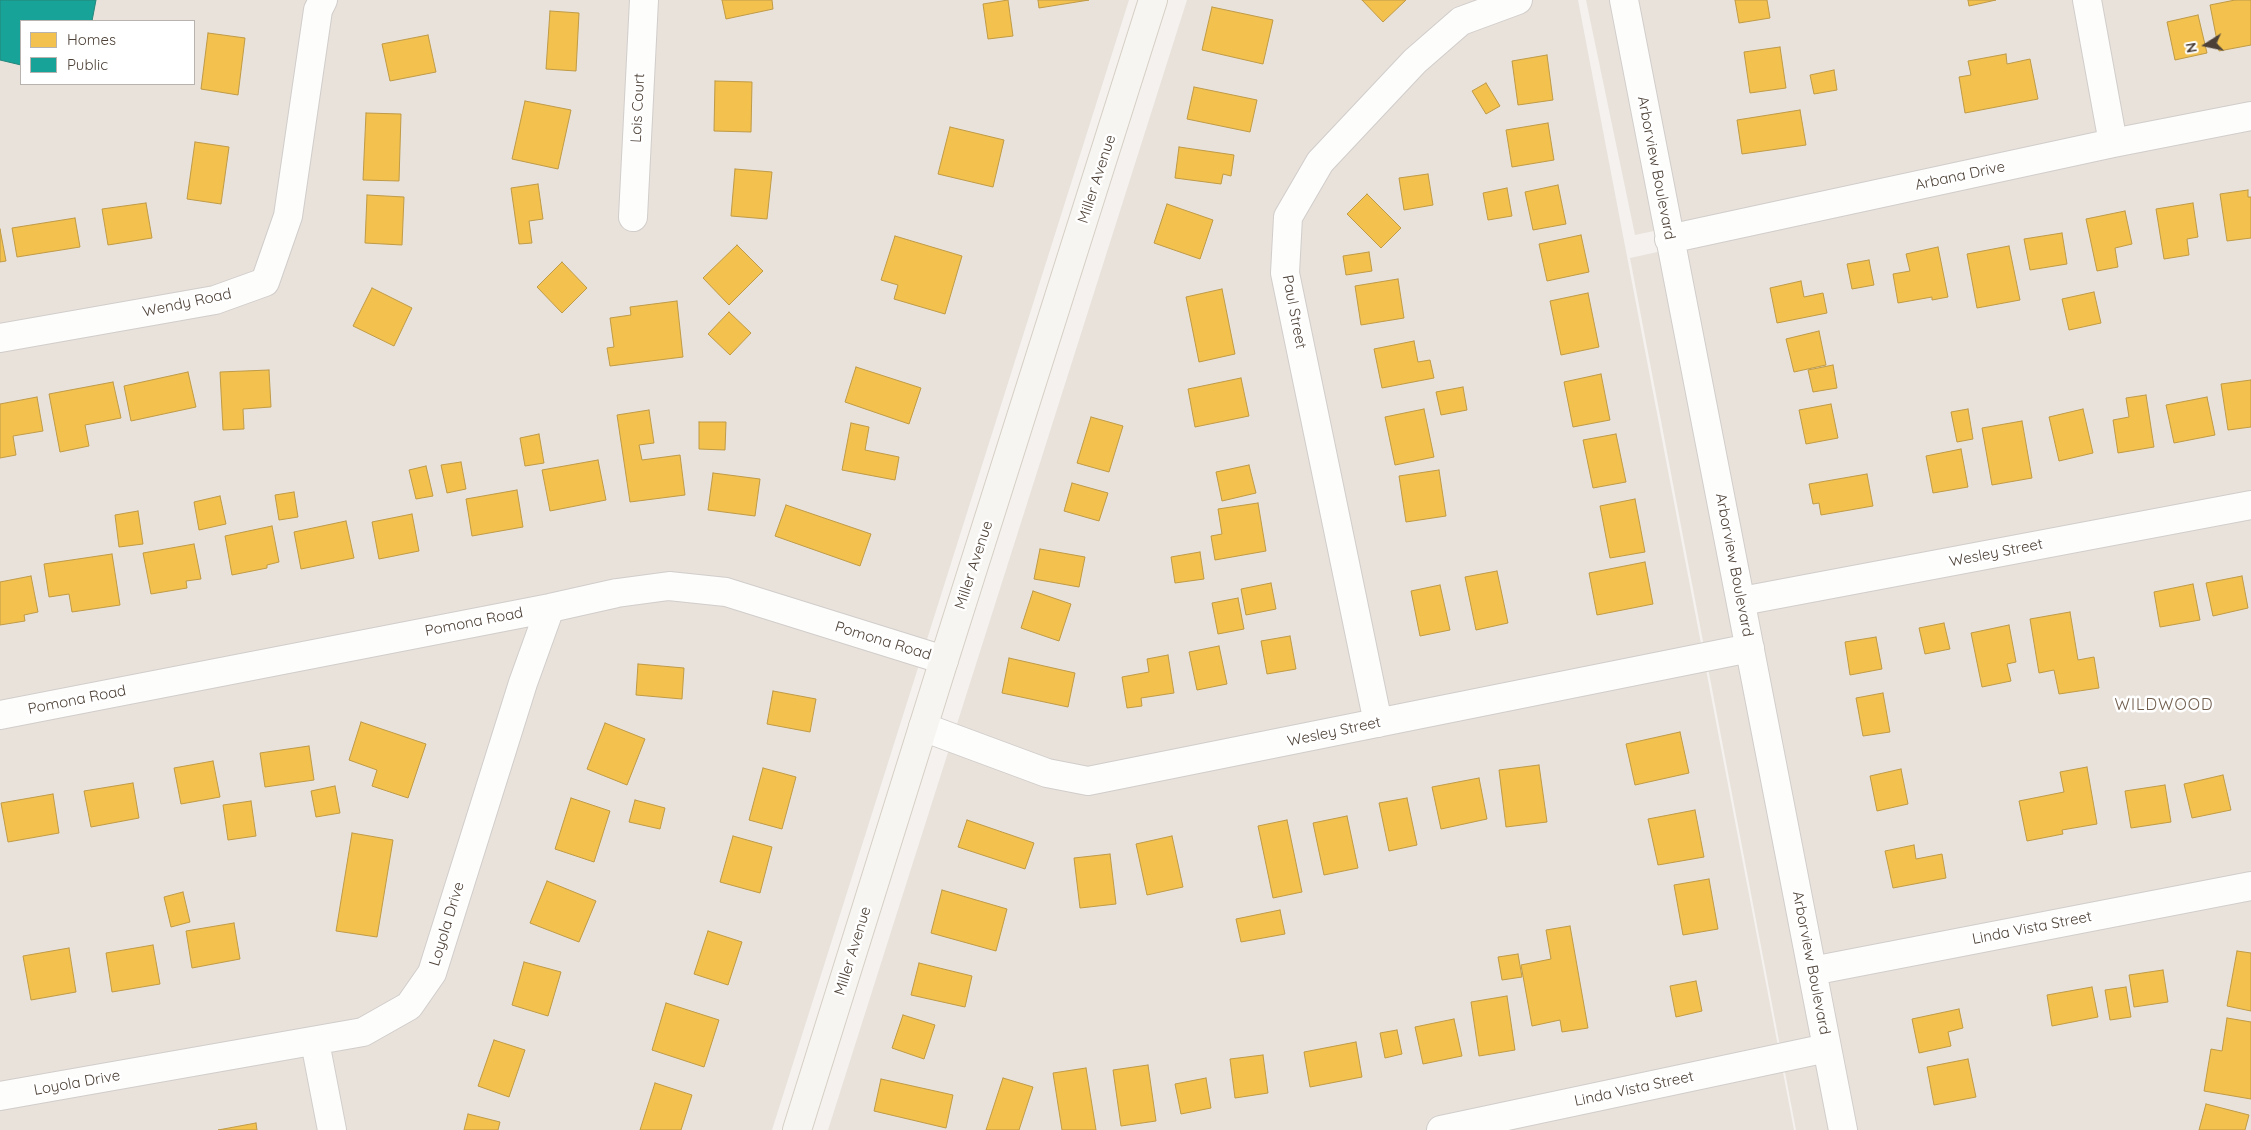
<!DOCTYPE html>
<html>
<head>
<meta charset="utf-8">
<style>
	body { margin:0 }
	#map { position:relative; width:2251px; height:1130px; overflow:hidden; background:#f4f1ee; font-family:Quicksand,sans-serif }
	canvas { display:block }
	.legend { position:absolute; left:20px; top:20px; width:175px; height:65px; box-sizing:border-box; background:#fff; border:1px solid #b8b3af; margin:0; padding:6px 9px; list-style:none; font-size:15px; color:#4d4137 }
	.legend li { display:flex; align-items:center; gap:10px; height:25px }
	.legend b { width:25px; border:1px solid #b8b3af }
	.north { position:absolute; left:2181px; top:20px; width:50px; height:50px; -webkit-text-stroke:4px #fff; paint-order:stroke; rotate:260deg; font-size:14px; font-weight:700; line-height:20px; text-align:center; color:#4d4137 }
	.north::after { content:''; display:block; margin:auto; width:18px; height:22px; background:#4d4137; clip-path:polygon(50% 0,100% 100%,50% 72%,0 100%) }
</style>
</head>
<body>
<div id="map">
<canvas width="2251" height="1130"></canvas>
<ul class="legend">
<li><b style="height:14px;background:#f2c14e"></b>Homes</li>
<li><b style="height:14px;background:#17a398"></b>Public</li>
</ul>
<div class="north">N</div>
</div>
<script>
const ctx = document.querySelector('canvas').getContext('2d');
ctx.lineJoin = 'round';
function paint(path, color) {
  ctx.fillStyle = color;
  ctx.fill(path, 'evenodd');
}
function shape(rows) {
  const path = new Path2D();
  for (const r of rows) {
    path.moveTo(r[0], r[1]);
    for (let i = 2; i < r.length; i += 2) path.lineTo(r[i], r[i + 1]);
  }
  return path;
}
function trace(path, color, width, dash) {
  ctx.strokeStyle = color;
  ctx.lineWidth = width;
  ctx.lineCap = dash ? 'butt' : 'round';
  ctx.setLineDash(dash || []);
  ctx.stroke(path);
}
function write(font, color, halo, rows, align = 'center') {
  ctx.font = font + ' Quicksand,sans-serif';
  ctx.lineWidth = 5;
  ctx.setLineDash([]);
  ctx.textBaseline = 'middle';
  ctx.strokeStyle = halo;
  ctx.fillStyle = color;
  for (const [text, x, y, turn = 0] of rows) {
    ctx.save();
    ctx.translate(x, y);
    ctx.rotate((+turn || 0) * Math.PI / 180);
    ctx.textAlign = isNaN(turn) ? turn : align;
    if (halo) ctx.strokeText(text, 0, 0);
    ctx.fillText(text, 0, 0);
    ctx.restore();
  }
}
paint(shape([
	[0,0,1129,0,772,1130,0,1130],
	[21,21,194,21,194,84,21,84],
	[1187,0,1578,0,1794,1130,828,1130],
	[1586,0,2251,0,2251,105,1635,235],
	[2251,121,2251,1130,1796,1130,1630,258]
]), '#e9e2db');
const homes = shape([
	[722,0,772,0,773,9,726,19,722,0],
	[1008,0,1013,36,988,39,983,4,1008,0],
	[1038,0,1089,0,1039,8,1038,0],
	[1362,0,1406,0,1383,22,1362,0],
	[1735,0,1767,0,1770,18,1739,23,1735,0],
	[1968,0,1996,0,1969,6,1968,0],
	[2235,0,2251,0,2251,45,2219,51,2210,5,2235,0],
	[1212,7,1273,20,1263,64,1202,50,1212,7],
	[550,11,579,13,576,71,546,69,550,11],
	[2198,15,2207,53,2175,60,2167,22,2198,15],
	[208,33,245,38,238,95,201,89,208,33],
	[428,35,436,72,390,81,382,44,428,35],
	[1780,47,1786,88,1750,93,1744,52,1780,47],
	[2006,54,2007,64,2030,59,2038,99,1965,113,1959,77,1971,75,1968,61,2006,54],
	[1547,55,1553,100,1518,105,1512,61,1547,55],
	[1834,70,1837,90,1814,94,1810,75,1834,70],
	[715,81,752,82,751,132,714,131,715,81],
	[1486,83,1500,106,1486,114,1472,91,1486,83],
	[1194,87,1257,100,1250,132,1187,119,1194,87],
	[525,101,571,110,558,169,512,159,525,101],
	[1800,110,1806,145,1742,154,1737,120,1800,110],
	[366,113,401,114,399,181,363,180,366,113],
	[1548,123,1554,160,1512,167,1506,130,1548,123],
	[950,127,1004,140,993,187,938,174,950,127],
	[195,142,229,147,221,204,187,199,195,142],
	[1179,147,1234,155,1231,176,1223,174,1221,184,1175,178,1179,147],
	[735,169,772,172,767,219,731,216,735,169],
	[1428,174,1433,205,1404,210,1399,178,1428,174],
	[538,184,543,219,529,221,532,243,519,244,511,188,538,184],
	[1558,185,1566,224,1533,230,1525,192,1558,185],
	[1507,188,1512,216,1488,220,1483,193,1507,188],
	[2248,190,2248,197,2251,197,2251,238,2227,241,2220,194,2248,190],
	[1367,194,1401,228,1381,248,1347,214,1367,194],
	[367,195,404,197,402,245,365,243,367,195],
	[146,203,152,238,108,245,102,209,146,203],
	[2193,203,2198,237,2187,239,2189,255,2164,259,2156,209,2193,203],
	[1167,204,1213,220,1200,259,1154,243,1167,204],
	[2125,211,2132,244,2115,248,2118,267,2097,271,2086,219,2125,211],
	[75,218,80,247,17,257,12,228,75,218],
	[0,229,6,261,0,262,0,229],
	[2062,233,2067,264,2030,270,2024,239,2062,233],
	[1581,235,1589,272,1547,281,1539,244,1581,235],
	[895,236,962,256,945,314,894,299,898,285,881,280,895,236],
	[737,245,763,271,729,305,703,278,737,245],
	[2009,246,2020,300,1977,308,1967,254,2009,246],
	[1938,247,1948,297,1932,300,1932,297,1898,303,1893,274,1910,271,1906,254,1938,247],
	[1369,252,1372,271,1346,275,1343,256,1369,252],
	[1869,260,1874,285,1852,289,1847,264,1869,260],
	[562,262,587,288,562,313,537,287,562,262],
	[1398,279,1404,318,1361,325,1355,286,1398,279],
	[1801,281,1804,297,1823,293,1827,313,1777,323,1770,288,1801,281],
	[372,288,412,308,394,346,353,326,372,288],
	[1222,289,1235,354,1199,362,1186,297,1222,289],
	[2094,292,2101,323,2069,330,2062,299,2094,292],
	[1588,293,1599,347,1561,355,1550,301,1588,293],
	[677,301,683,357,610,366,607,348,614,347,610,318,631,315,630,307,677,301],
	[729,312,751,333,730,355,708,334,729,312],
	[1819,331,1826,365,1794,372,1786,339,1819,331],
	[1414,341,1418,362,1430,360,1434,378,1382,388,1374,349,1414,341],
	[1833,365,1837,388,1813,392,1808,370,1833,365],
	[856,367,921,388,909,424,845,402,856,367],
	[269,370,271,407,243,409,244,429,223,430,220,372,269,370],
	[188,372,196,407,131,421,124,386,188,372],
	[1601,374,1610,420,1573,427,1564,382,1601,374],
	[1241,378,1249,416,1195,427,1188,389,1241,378],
	[2251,380,2251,427,2228,430,2221,384,2251,380],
	[113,382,121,418,85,425,89,446,60,452,49,394,113,382],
	[1463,387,1467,410,1441,415,1436,392,1463,387],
	[2146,395,2154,447,2118,453,2113,420,2129,417,2126,398,2146,395],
	[37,397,43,431,13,436,16,455,0,458,0,404,37,397],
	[2207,397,2215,435,2174,443,2166,405,2207,397],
	[1831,404,1838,438,1806,444,1799,410,1831,404],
	[1424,409,1434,457,1395,465,1385,417,1424,409],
	[1968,409,1973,439,1957,442,1951,412,1968,409],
	[2083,409,2093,453,2059,461,2049,417,2083,409],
	[649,410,654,443,639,445,642,460,680,455,685,495,630,502,617,415,649,410],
	[1091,417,1123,426,1109,472,1077,463,1091,417],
	[2022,421,2032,478,1992,485,1982,428,2022,421],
	[699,422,726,422,725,450,699,449,699,422],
	[851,423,869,427,865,450,899,457,895,480,842,470,851,423],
	[539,434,544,463,525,466,520,438,539,434],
	[1616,434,1626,482,1593,488,1583,440,1616,434],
	[1961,449,1968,487,1933,493,1926,456,1961,449],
	[598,460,606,500,550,511,542,470,598,460],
	[461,462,466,489,447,493,441,465,461,462],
	[1249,465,1256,493,1222,501,1216,472,1249,465],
	[426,466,433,496,416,499,409,470,426,466],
	[1439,470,1446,516,1406,522,1399,476,1439,470],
	[713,473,760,479,755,516,708,510,713,473],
	[1867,474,1873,506,1821,515,1819,503,1813,504,1809,484,1867,474],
	[1072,483,1108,493,1099,521,1064,511,1072,483],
	[517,490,523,527,472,536,466,499,517,490],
	[294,492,298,517,279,520,275,495,294,492],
	[220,496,226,524,199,530,194,502,220,496],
	[1635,499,1645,552,1610,558,1600,506,1635,499],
	[1258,503,1266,551,1215,560,1211,536,1222,534,1218,509,1258,503],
	[786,505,871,534,860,566,775,536,786,505],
	[138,511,143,544,119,547,115,515,138,511],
	[412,514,419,551,379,559,372,522,412,514],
	[346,521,354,558,301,569,294,532,346,521],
	[272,526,279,562,267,565,267,568,232,575,225,536,272,526],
	[194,544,201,579,186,581,187,588,151,594,143,553,194,544],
	[1040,549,1085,557,1079,587,1034,579,1040,549],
	[1200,552,1204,579,1175,583,1171,557,1200,552],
	[112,554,120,605,72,612,69,594,49,597,44,564,112,554],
	[1645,562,1653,604,1597,615,1589,573,1645,562],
	[1497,571,1508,623,1476,630,1465,577,1497,571],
	[31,576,38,612,24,615,25,621,0,625,0,582,31,576],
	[2242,576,2248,608,2213,616,2206,583,2242,576],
	[1271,583,1276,609,1246,615,1241,589,1271,583],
	[2193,584,2200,620,2160,627,2154,592,2193,584],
	[1440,585,1450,630,1420,636,1411,591,1440,585],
	[1033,591,1071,604,1059,641,1021,628,1033,591],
	[1238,598,1244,629,1218,634,1212,603,1238,598],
	[2070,612,2078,660,2094,657,2099,688,2059,694,2054,670,2039,673,2030,619,2070,612],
	[1944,623,1950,649,1925,654,1919,628,1944,623],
	[2009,625,2016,662,2007,664,2011,681,1982,687,1971,633,2009,625],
	[1290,636,1296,669,1267,674,1261,641,1290,636],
	[1876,637,1882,669,1850,675,1845,642,1876,637],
	[1219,646,1227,684,1197,690,1189,652,1219,646],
	[1168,655,1174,693,1141,698,1142,706,1127,708,1122,677,1149,672,1147,659,1168,655],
	[1009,658,1075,673,1068,707,1002,693,1009,658],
	[638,664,684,668,682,699,636,695,638,664],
	[773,691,816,699,810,732,767,724,773,691],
	[1883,693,1890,732,1863,736,1856,698,1883,693],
	[361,722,426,744,408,798,372,786,377,770,349,760,361,722],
	[605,723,645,739,627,785,587,769,605,723],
	[1680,732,1689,773,1635,785,1626,744,1680,732],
	[309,746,314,780,265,787,260,753,309,746],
	[213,761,220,797,181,804,174,768,213,761],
	[1539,765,1547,822,1506,827,1499,770,1539,765],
	[2087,767,2097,824,2062,830,2063,834,2027,841,2019,801,2064,792,2060,772,2087,767],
	[763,768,796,777,782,829,749,820,763,768],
	[1901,769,1908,804,1877,811,1870,776,1901,769],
	[2223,775,2231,810,2192,818,2184,784,2223,775],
	[1479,778,1487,819,1441,829,1432,787,1479,778],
	[133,783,139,818,91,827,84,791,133,783],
	[2165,785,2171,822,2131,828,2125,791,2165,785],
	[335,786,340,813,316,817,311,791,335,786],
	[53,794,59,833,8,842,1,803,53,794],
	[571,798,610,811,594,862,555,849,571,798],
	[1407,798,1417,845,1389,851,1379,803,1407,798],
	[635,800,665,808,660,829,629,822,635,800],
	[251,801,256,836,228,840,223,805,251,801],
	[1695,810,1704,857,1658,865,1648,819,1695,810],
	[1347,816,1358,868,1324,875,1313,823,1347,816],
	[967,820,1034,843,1025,869,958,847,967,820],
	[1287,820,1302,892,1273,898,1258,826,1287,820],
	[352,833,393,840,377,937,336,931,352,833],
	[733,836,772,847,760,893,720,882,733,836],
	[1172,836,1183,887,1147,895,1136,844,1172,836],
	[1914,845,1916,859,1942,854,1946,878,1893,888,1885,851,1914,845],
	[1110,854,1116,904,1080,908,1074,858,1110,854],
	[1709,879,1718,929,1683,935,1674,885,1709,879],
	[547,881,596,901,579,942,530,923,547,881],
	[942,890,1007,909,996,951,931,933,942,890],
	[183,892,190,922,171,927,164,897,183,892],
	[1280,910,1285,934,1241,942,1236,919,1280,910],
	[234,923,240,959,192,968,186,931,234,923],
	[1570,926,1588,1028,1562,1032,1560,1020,1532,1026,1521,965,1551,959,1546,930,1570,926],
	[708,931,742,942,728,985,694,974,708,931],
	[153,945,160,984,112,992,106,953,153,945],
	[69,948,76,992,31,1000,23,956,69,948],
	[2237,951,2251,953,2251,1011,2227,1006,2237,951],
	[1518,954,1522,977,1502,980,1498,957,1518,954],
	[524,962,561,972,548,1016,512,1005,524,962],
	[919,963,972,976,965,1007,911,995,919,963],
	[2163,970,2168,1002,2134,1007,2129,975,2163,970],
	[1696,981,1702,1011,1676,1017,1670,986,1696,981],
	[2092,987,2098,1017,2052,1026,2047,995,2092,987],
	[2126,987,2131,1017,2110,1020,2105,990,2126,987],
	[1507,996,1515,1050,1479,1056,1471,1002,1507,996],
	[666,1003,719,1020,704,1067,652,1050,666,1003],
	[1959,1009,1963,1028,1948,1032,1951,1046,1919,1053,1912,1019,1959,1009],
	[903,1015,935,1025,924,1059,892,1048,903,1015],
	[2227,1018,2251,1022,2251,1099,2204,1091,2211,1049,2222,1051,2227,1018],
	[1454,1019,1462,1056,1423,1064,1415,1027,1454,1019],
	[1397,1030,1402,1054,1385,1058,1380,1033,1397,1030],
	[494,1040,525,1050,509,1097,478,1086,494,1040],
	[1356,1042,1362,1077,1310,1087,1304,1052,1356,1042],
	[1263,1055,1268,1093,1235,1098,1230,1059,1263,1055],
	[1968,1059,1976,1097,1934,1105,1927,1067,1968,1059],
	[1148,1065,1156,1121,1121,1126,1113,1070,1148,1065],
	[1086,1068,1096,1130,1062,1130,1053,1073,1086,1068],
	[1003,1078,1033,1087,1019,1130,986,1130,1003,1078],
	[1206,1078,1211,1108,1181,1114,1175,1084,1206,1078],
	[881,1079,953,1095,946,1128,874,1111,881,1079],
	[655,1083,692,1095,681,1130,640,1130,655,1083],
	[2206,1104,2249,1115,2245,1130,2199,1130,2206,1104],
	[468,1114,500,1122,498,1130,464,1130,468,1114],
	[256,1123,257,1130,218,1130,256,1123]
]);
paint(homes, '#f2c14e');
trace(homes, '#c09b47', 1);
const public = shape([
	[0,0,96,0,92,21,21,21,21,65,0,60,0,0]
]);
paint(public, '#17a398');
trace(public, '#27867b', 1);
const street = shape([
	[1624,0,1843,1130],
	[2087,0,2113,143],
	[633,217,644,0],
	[1669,239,2113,143,2251,116],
	[0,338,215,300,265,282,288,216,318,10,323,0],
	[1742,601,2251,505],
	[0,715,550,608,617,593,669,586,726,592,944,660],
	[1378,723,1285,273,1288,217,1320,162,1415,61,1461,21,1518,0],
	[923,727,1047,773,1088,781,1750,648],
	[1812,971,2251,886],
	[315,1042,332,1130],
	[0,1096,363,1032,409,1006,432,973,523,683,550,608],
	[1441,1130,1827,1048]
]);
const secondary = shape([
	[797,1130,944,660,1153,0]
]);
trace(street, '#d1cdca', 30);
trace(secondary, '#d6cfc5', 30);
trace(street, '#fdfdfc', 28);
trace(secondary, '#f7f5f1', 28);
write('15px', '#4d4137', '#fff', [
	["Lois Court",638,108,-87],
	["Arborview Boulevard",1656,168,79],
	["Arbana Drive",1960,176,-12],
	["Miller Avenue",1097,179,-72],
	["Wendy Road",187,303,-12],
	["Paul Street",1294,312,79],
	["Wesley Street",1996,553,-11],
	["Miller Avenue",974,565,-72],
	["Arborview Boulevard",1734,565,79],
	["Pomona Road",474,622,-11],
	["Pomona Road",883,641,17],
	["Pomona Road",77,700,-11],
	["Wesley Street",1334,732,-12],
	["Loyola Drive",447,924,-73],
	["Linda Vista Street",2032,928,-11],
	["Miller Avenue",853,951,-73],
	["Arborview Boulevard",1811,963,79],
	["Loyola Drive",77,1083,-10],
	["Linda Vista Street",1634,1089,-12]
]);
ctx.letterSpacing = '1px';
write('16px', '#715e4d', '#fff', [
	["WILDWOOD",2164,705]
]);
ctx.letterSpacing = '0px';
</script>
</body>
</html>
